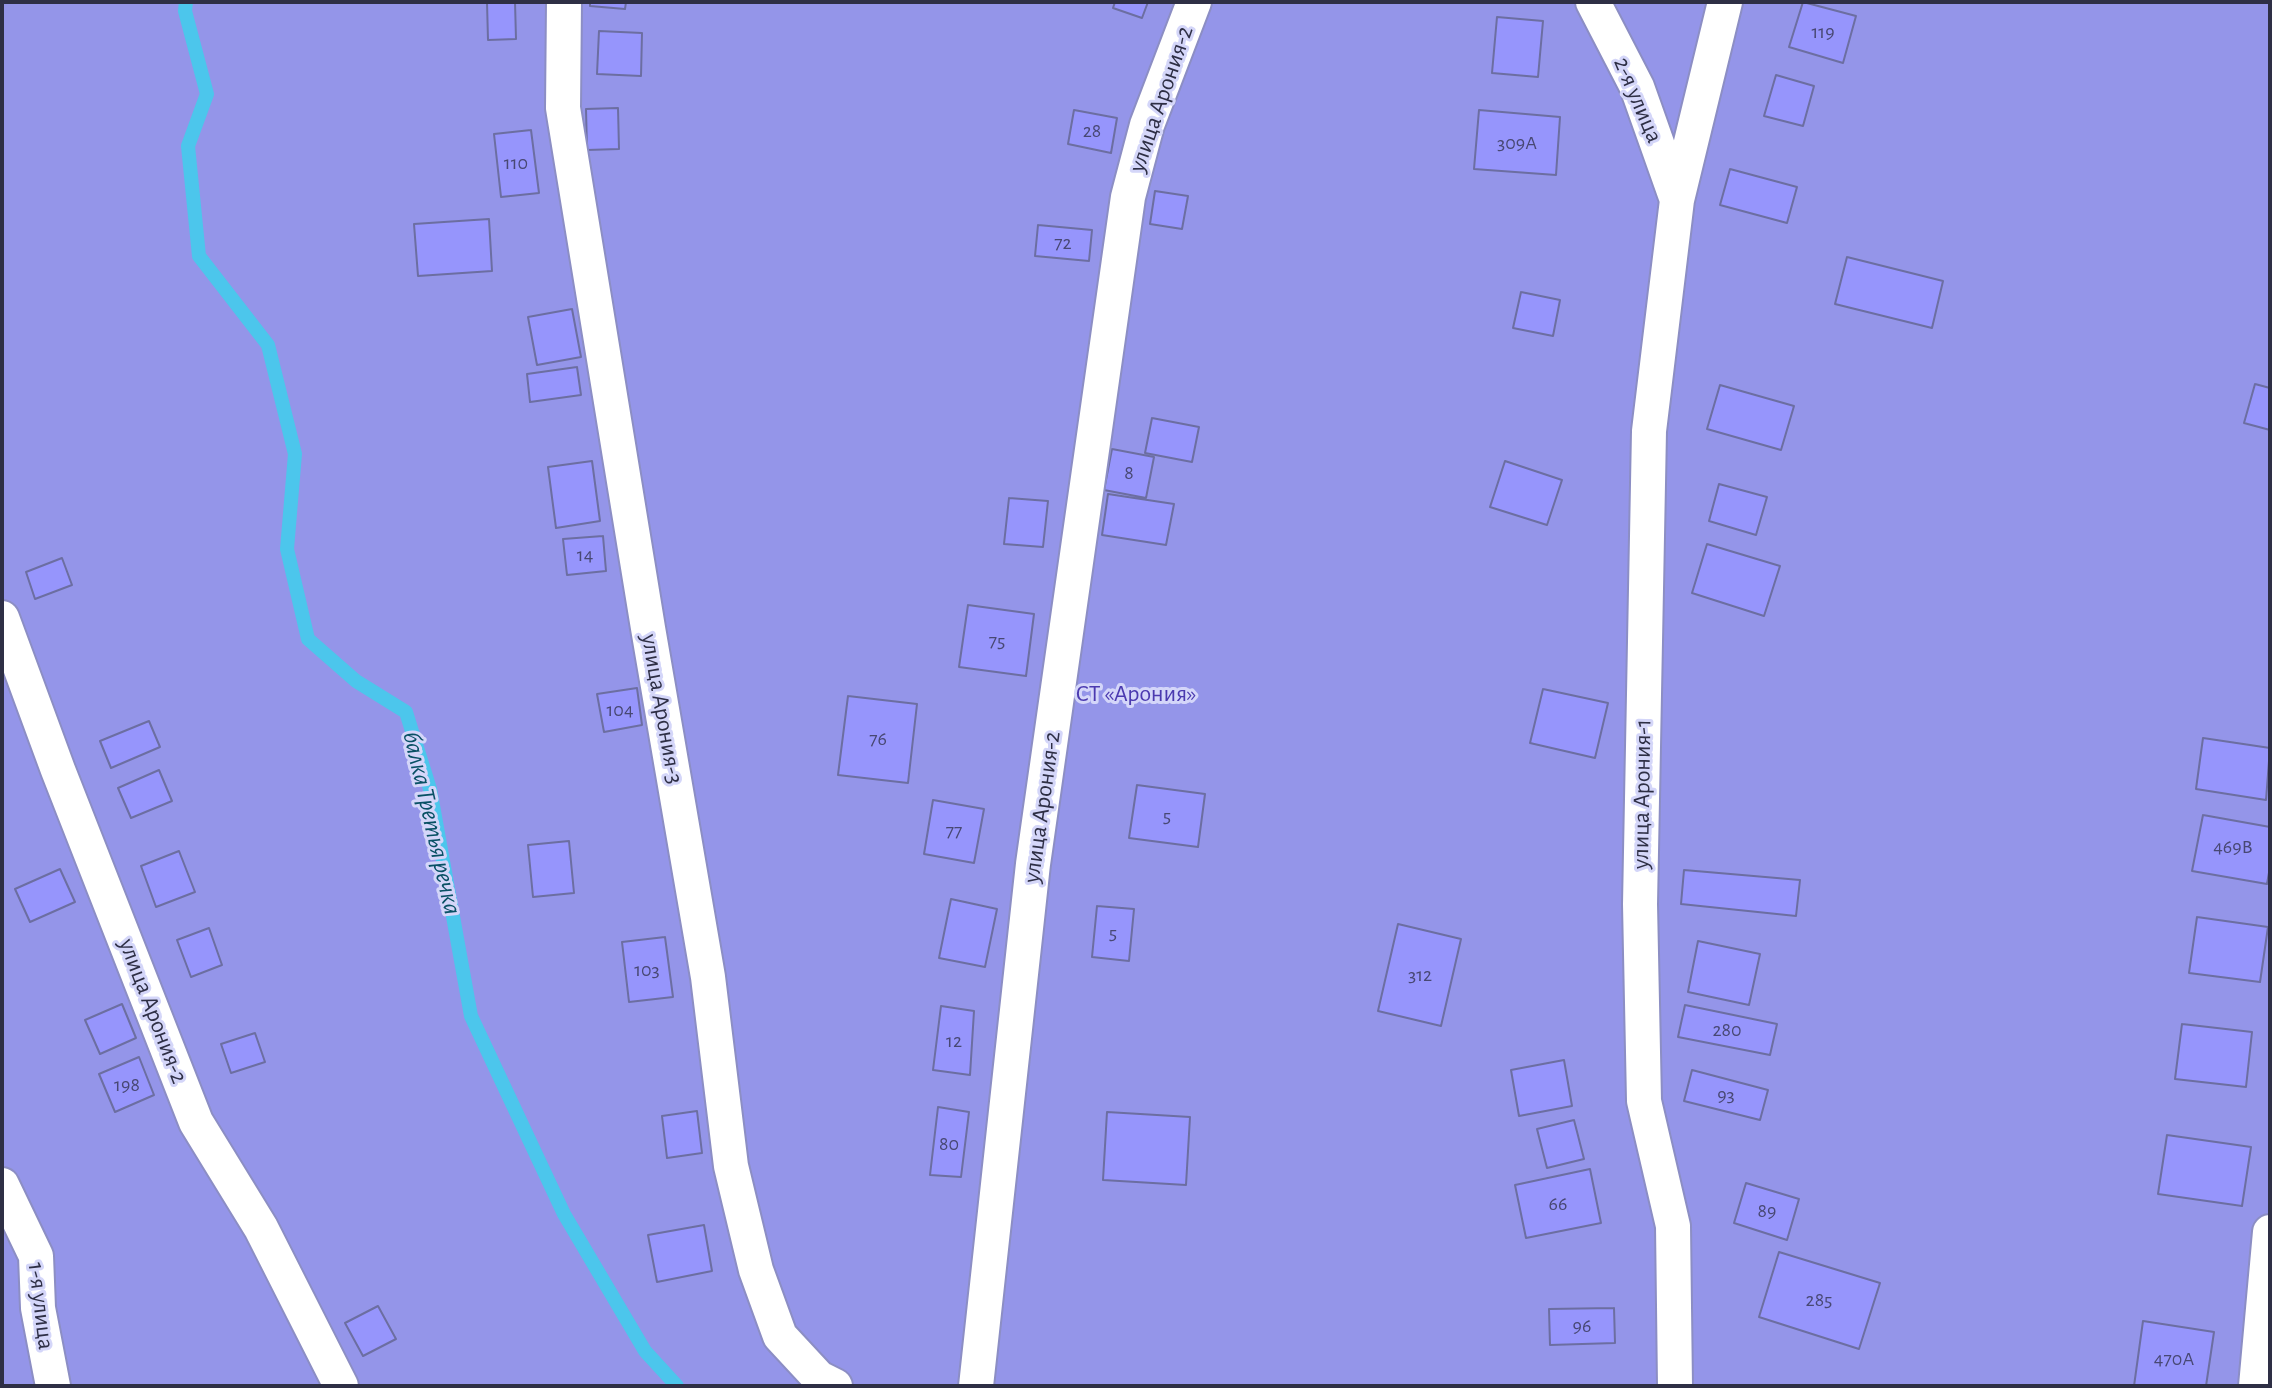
<!DOCTYPE html>
<html>
<head>
<meta charset="utf-8">
<style>
	body { margin:0 }
	#map { position:relative; width:2272px; height:1388px; overflow:hidden; background:#c5c8f6; font-family:"Alegreya Sans",sans-serif }
	canvas { display:block }
	.frame { position:absolute; inset:0; border:4px solid #2e2f45; pointer-events:none }
</style>
</head>
<body>
<div id="map">
<canvas width="2272" height="1388"></canvas>
<div class="frame"></div>
</div>
<script>
const ctx = document.querySelector('canvas').getContext('2d');
ctx.lineJoin = 'round';
function paint(path, color) {
  ctx.fillStyle = color;
  ctx.fill(path, 'evenodd');
}
function shape(rows) {
  const path = new Path2D();
  for (const r of rows) {
    path.moveTo(r[0], r[1]);
    for (let i = 2; i < r.length; i += 2) path.lineTo(r[i], r[i + 1]);
  }
  return path;
}
function trace(path, color, width, dash) {
  ctx.strokeStyle = color;
  ctx.lineWidth = width;
  ctx.lineCap = dash ? 'butt' : 'round';
  ctx.setLineDash(dash || []);
  ctx.stroke(path);
}
function write(font, color, halo, rows, align = 'center') {
  ctx.font = font + ' "Alegreya Sans",sans-serif';
  ctx.lineWidth = 6;
  ctx.setLineDash([]);
  ctx.textBaseline = 'middle';
  ctx.strokeStyle = halo;
  ctx.fillStyle = color;
  for (const [text, x, y, turn = 0] of rows) {
    ctx.save();
    ctx.translate(x, y);
    ctx.rotate((+turn || 0) * Math.PI / 180);
    ctx.textAlign = isNaN(turn) ? turn : align;
    if (halo) ctx.strokeText(text, 0, 0);
    ctx.fillText(text, 0, 0);
    ctx.restore();
  }
}
paint(shape([
	[2,2,2270,2,2270,1215,2244,1386,2,1386]
]), '#9495e9');
trace(shape([
	[186,2,185,11,207,94,188,146,199,256,268,345,295,454,287,549,308,639,356,681,406,712,430,789,471,1016,564,1214,645,1351,677,1386]
]), '#4cc6ec', 14);
const building = shape([
	[487,2,515,2,516,39,488,40,487,2],
	[590,2,626,2,625,9,590,6,590,2],
	[1115,2,1148,2,1142,18,1113,8,1115,2],
	[1803,2,1856,16,1843,63,1789,47,1803,2],
	[1497,17,1543,21,1538,77,1492,73,1497,17],
	[599,31,642,33,641,76,597,74,599,31],
	[1776,75,1814,86,1803,126,1764,116,1776,75],
	[618,108,619,149,587,150,586,109,618,108],
	[1074,110,1117,118,1111,153,1068,144,1074,110],
	[1479,110,1560,117,1556,175,1474,169,1479,110],
	[531,130,539,193,501,197,494,134,531,130],
	[1730,169,1797,187,1787,223,1720,205,1730,169],
	[1155,191,1188,196,1182,229,1150,224,1155,191],
	[489,219,492,271,418,276,414,224,489,219],
	[1038,225,1092,230,1089,261,1035,256,1038,225],
	[1847,257,1943,281,1932,328,1835,304,1847,257],
	[1521,292,1560,300,1553,336,1513,328,1521,292],
	[572,309,581,357,537,365,528,317,572,309],
	[577,367,581,395,530,402,527,374,577,367],
	[2255,384,2270,388,2270,430,2244,423,2255,384],
	[1720,385,1794,406,1781,450,1707,429,1720,385],
	[1152,418,1199,427,1192,462,1145,453,1152,418],
	[1112,449,1154,457,1146,498,1104,490,1112,449],
	[592,461,600,521,556,528,548,467,592,461],
	[1505,461,1562,480,1547,525,1490,507,1505,461],
	[1719,484,1767,497,1756,535,1709,521,1719,484],
	[1108,494,1174,504,1166,545,1102,535,1108,494],
	[1009,498,1048,501,1043,547,1004,544,1009,498],
	[603,536,606,571,567,575,563,539,603,536],
	[1707,544,1780,566,1764,616,1692,593,1707,544],
	[62,558,72,585,35,599,26,572,62,558],
	[968,605,1034,614,1026,676,959,667,968,605],
	[637,688,642,725,604,732,597,694,637,688],
	[1543,689,1608,703,1595,758,1530,743,1543,689],
	[848,696,917,704,908,783,838,775,848,696],
	[149,721,160,747,111,768,100,741,149,721],
	[2203,738,2270,748,2266,800,2196,789,2203,738],
	[159,770,172,801,131,818,118,788,159,770],
	[1137,785,1205,794,1198,847,1129,838,1137,785],
	[933,800,984,809,974,863,924,854,933,800],
	[2203,815,2270,827,2270,867,2267,884,2192,871,2203,815],
	[569,841,574,893,533,897,528,845,569,841],
	[179,851,195,892,156,907,141,866,179,851],
	[60,869,75,902,30,922,15,889,60,869],
	[1684,870,1800,880,1796,916,1681,904,1684,870],
	[951,899,997,909,985,967,939,958,951,899],
	[1097,906,1134,909,1129,961,1092,957,1097,906],
	[2197,917,2268,927,2260,982,2189,973,2197,917],
	[1398,924,1461,939,1441,1026,1378,1011,1398,924],
	[209,928,222,965,191,977,177,940,209,928],
	[665,937,673,997,629,1002,622,942,665,937],
	[1698,941,1760,954,1749,1005,1688,992,1698,941],
	[122,1004,136,1038,100,1054,85,1020,122,1004],
	[1685,1005,1777,1024,1770,1055,1678,1037,1685,1005],
	[941,1006,974,1011,970,1075,933,1070,941,1006],
	[2182,1024,2252,1032,2246,1087,2175,1079,2182,1024],
	[255,1033,265,1062,231,1073,221,1044,255,1033],
	[139,1057,154,1095,115,1112,99,1074,139,1057],
	[1564,1060,1572,1106,1519,1116,1511,1070,1564,1060],
	[1692,1070,1768,1090,1760,1120,1684,1101,1692,1070],
	[938,1107,969,1112,961,1177,930,1175,938,1107],
	[697,1111,702,1153,667,1158,662,1116,697,1111],
	[1107,1112,1190,1117,1186,1185,1103,1180,1107,1112],
	[1574,1120,1584,1159,1547,1168,1537,1129,1574,1120],
	[2167,1135,2251,1147,2242,1206,2158,1194,2167,1135],
	[1590,1169,1601,1223,1526,1238,1515,1185,1590,1169],
	[1746,1183,1799,1199,1787,1240,1734,1223,1746,1183],
	[704,1225,712,1271,657,1282,648,1235,704,1225],
	[1779,1252,1880,1283,1859,1349,1759,1317,1779,1252],
	[378,1306,396,1339,363,1356,345,1323,378,1306],
	[1614,1308,1615,1343,1550,1345,1549,1309,1614,1308],
	[2143,1321,2214,1332,2206,1386,2134,1386,2143,1321]
]);
paint(building, '#9695fc');
trace(building, '#6c6ea1', 2);
const minor = shape([
	[564,2,563,108,648,628,708,977,731,1166,756,1270,780,1336,819,1378,835,1386],
	[1593,2,1637,87,1677,200],
	[2,618,58,770,196,1122,261,1228,341,1386],
	[2,1185,36,1256,38,1308,53,1386],
	[976,1386,1033,864,1128,197,1147,125,1194,2],
	[1675,1386,1673,1226,1644,1101,1640,904,1649,431,1677,200,1725,2],
	[2256,1386,2270,1232]
]);
trace(minor, '#8c8ec4', 38);
trace(minor, '#fff', 34);
write('20px', '#484873', null, [
	["119",1823,32],
	["28",1092,131],
	["309А",1517,143],
	["110",516,163],
	["72",1063,243],
	["8",1129,473],
	["14",585,555],
	["75",997,641],
	["104",620,710],
	["76",878,739],
	["5",1167,816],
	["77",954,831],
	["469В",2233,847],
	["5",1113,933],
	["103",647,970],
	["312",1420,975],
	["280",1727,1030],
	["12",954,1041],
	["198",127,1085],
	["93",1726,1095],
	["80",949,1144],
	["66",1558,1204],
	["89",1767,1211],
	["285",1819,1300],
	["96",1582,1326],
	["470А",2174,1359]
]);
write('24px', '#2e2f45', '#d4d6f9', [
	["улица Арония-2",1161,99,-71],
	["2-я улица",1638,100,67],
	["улица Арония-3",662,709,80],
	["улица Арония-1",1642,794,-89],
	["улица Арония-2",1042,807,-82],
	["улица Арония-2",153,1011,69],
	["1-я улица",41,1306,83]
]);
write('24px', '#4b3ab0', '#d4d6f9', [
	["СТ «Арония»",1136,694]
]);
write('italic 26px', '#085064', '#d4d6f9', [
	["балка Третья речка",432,823,77]
]);
</script>
</body>
</html>
